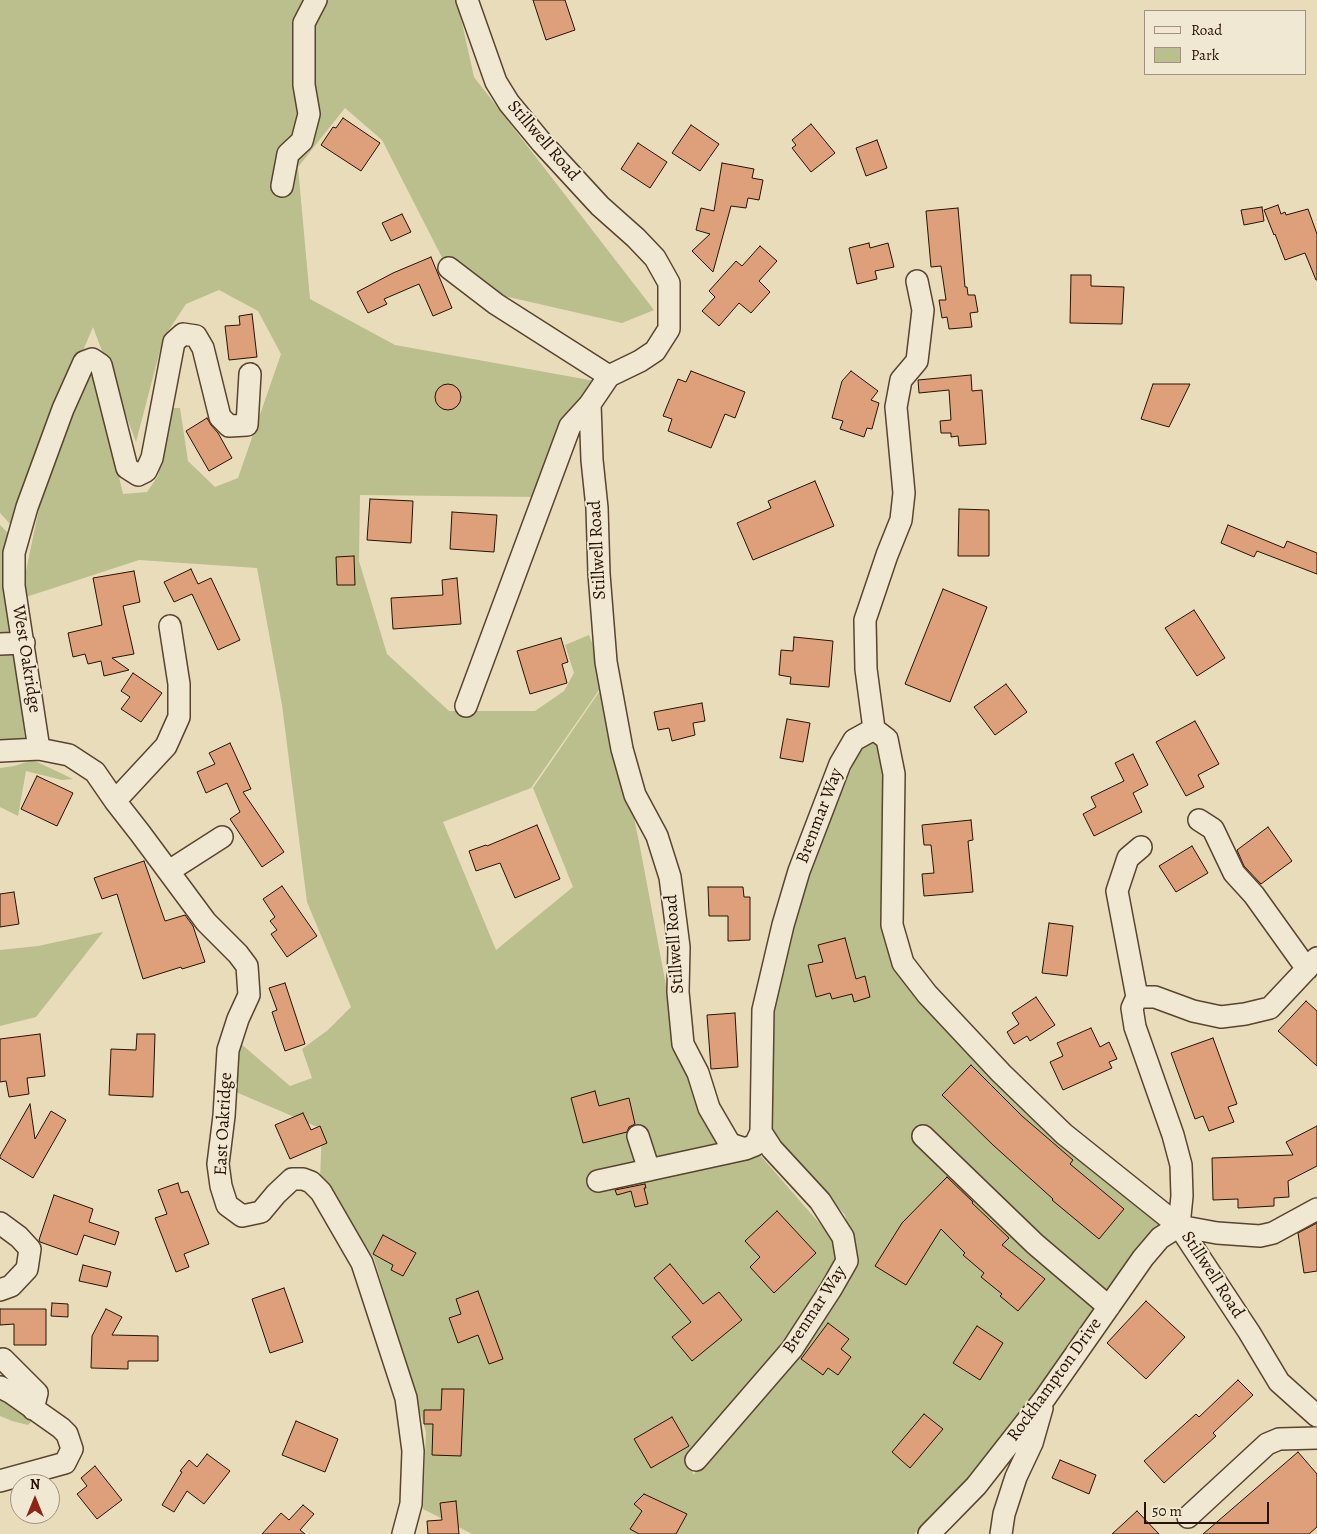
<!DOCTYPE html>
<html>
<head>
<meta charset="utf-8">
<style>
	body { margin:0 }
	#map { position:relative; width:1317px; height:1534px; overflow:hidden; background:#e9dcbb; font-family:Alegreya,serif }
	canvas { display:block }
	.legend { position:absolute; left:1144px; top:10px; width:162px; height:65px; box-sizing:border-box; background:#f1e8d3; border:1px solid #a0927f; margin:0; padding:6px 9px; list-style:none; font-size:15px; color:#271200 }
	.legend li { display:flex; align-items:center; gap:10px; height:25px }
	.legend b { width:25px; border:1px solid #a0927f }
	.north { position:absolute; left:10px; top:1474px; width:50px; height:50px; box-sizing:border-box; background:#f1e8d3; border:1px solid #a0927f; border-radius:50%; rotate:0deg; font-size:14px; font-weight:700; line-height:20px; text-align:center; color:#271200 }
	.north::after { content:''; display:block; margin:auto; width:18px; height:22px; background:#8f2418; clip-path:polygon(50% 0,100% 100%,50% 72%,0 100%) }
	.scale { position:absolute; left:1144px; top:1502px; width:125px; height:22px; box-sizing:border-box; border:2px solid #271200; border-top:0; padding-left:6px; font-size:15px; line-height:18px; white-space:nowrap; color:#271200; -webkit-text-stroke:4px #f1e8d3; paint-order:stroke }
</style>
</head>
<body>
<div id="map">
<canvas width="1317" height="1534"></canvas>
<ul class="legend">
<li><b style="height:6px;background:#f1e8d3"></b>Road</li>
<li><b style="height:14px;background:#babf8d"></b>Park</li>
</ul>
<div class="north">N</div>
<div class="scale">50 m</div>
</div>
<script>
const ctx = document.querySelector('canvas').getContext('2d');
ctx.lineJoin = 'round';
function paint(path, color) {
  ctx.fillStyle = color;
  ctx.fill(path, 'evenodd');
}
function shape(rows) {
  const path = new Path2D();
  for (const r of rows) {
    if (r.length === 3) {
      path.moveTo(r[0] + r[2], r[1]);
      path.arc(r[0], r[1], r[2], 0, 2 * Math.PI);
      continue;
    }
    path.moveTo(r[0], r[1]);
    for (let i = 2; i < r.length; i += 2) path.lineTo(r[i], r[i + 1]);
  }
  return path;
}
function trace(path, color, width, dash) {
  ctx.strokeStyle = color;
  ctx.lineWidth = width;
  ctx.lineCap = dash ? 'butt' : 'round';
  ctx.setLineDash(dash || []);
  ctx.stroke(path);
}
function write(font, color, halo, rows, align = 'center') {
  ctx.font = font + ' Alegreya,serif';
  ctx.lineWidth = 4;
  ctx.setLineDash([]);
  ctx.textBaseline = 'middle';
  ctx.strokeStyle = halo;
  ctx.fillStyle = color;
  for (const [text, x, y, turn = 0] of rows) {
    ctx.save();
    ctx.translate(x, y);
    ctx.rotate((+turn || 0) * Math.PI / 180);
    ctx.textAlign = isNaN(turn) ? turn : align;
    if (halo) ctx.strokeText(text, 0, 0);
    ctx.fillText(text, 0, 0);
    ctx.restore();
  }
}
paint(shape([
	[0,0,457,0,474,77,654,310,622,323,456,285,382,140,345,108,298,167,310,299,395,345,595,381,536,497,360,495,359,561,387,654,449,711,535,711,564,691,574,673,565,645,589,635,606,680,531,788,443,822,496,950,573,887,533,788,606,682,640,847,677,1044,733,1157,760,1155,834,1240,838,1262,783,1344,691,1456,693,1475,807,1343,857,1263,845,1215,773,1133,772,1013,806,877,859,751,871,742,880,748,887,773,881,919,897,965,1172,1226,970,1481,914,1534,472,1534,423,1509,426,1432,374,1258,320,1180,322,1129,236,1092,240,1043,290,1086,312,1078,302,1049,328,1030,351,1007,307,902,282,705,257,568,139,560,20,599,48,466,86,373,96,379,123,494,147,492,158,476,171,408,180,408,188,461,215,487,238,478,281,354,258,311,219,290,186,304,163,339,136,442,93,327,10,524,0,513],
	[0,525,7,532,25,740,0,749],
	[33,760,73,779,62,780,26,771,18,816,0,807,0,768,14,766],
	[103,932,36,1017,0,1026,0,950,38,946],
	[0,1397,35,1418,28,1425,12,1421,0,1416]
]), '#babf8d');
const building = shape([
	[533,0,565,0,575,30,546,40,533,0],
	[343,118,380,143,361,171,321,145,333,127,336,128,343,118],
	[811,124,835,153,811,172,792,148,796,145,792,140,811,124],
	[691,125,719,144,700,171,672,153,691,125],
	[877,140,887,168,866,176,856,148,877,140],
	[638,143,667,162,650,188,621,169,638,143],
	[722,163,754,169,752,178,763,180,759,200,748,198,746,208,731,206,713,272,692,251,710,234,696,230,701,208,714,211,722,163],
	[1278,205,1281,214,1285,212,1286,215,1308,209,1317,234,1317,280,1316,280,1305,253,1285,260,1275,234,1274,235,1264,210,1278,205],
	[1262,207,1264,221,1244,225,1241,210,1262,207],
	[958,208,965,287,967,287,968,295,975,295,978,312,970,313,972,327,949,329,947,317,942,318,939,300,946,300,941,266,931,267,926,211,958,208],
	[402,214,411,232,391,241,382,223,402,214],
	[869,243,870,248,888,243,894,267,875,271,877,279,857,284,849,248,869,243],
	[760,246,777,261,759,281,770,292,751,313,739,303,719,326,702,311,715,297,709,291,736,261,742,266,760,246],
	[431,257,452,308,433,316,419,284,384,299,387,304,368,313,357,292,393,273,431,257],
	[1071,275,1091,275,1091,286,1124,287,1122,324,1070,323,1071,275],
	[252,314,257,357,229,360,225,326,240,325,239,316,252,314],
	[691,371,745,392,735,418,725,414,711,448,668,431,672,419,663,416,678,379,686,382,691,371],
	[851,371,878,391,871,400,879,403,872,429,867,428,864,437,840,429,843,421,832,418,842,381,851,371],
	[971,375,972,391,982,390,986,444,959,446,958,436,951,437,951,433,941,433,940,421,951,420,949,390,919,393,918,380,971,375],
	[1153,384,1190,384,1169,427,1141,419,1153,384],
	[448,397,13],
	[207,418,211,425,218,433,232,458,209,471,186,431,207,418],
	[815,481,834,526,753,560,737,523,771,508,768,501,815,481],
	[370,499,413,501,411,543,367,540,370,499],
	[959,509,989,510,989,556,958,556,959,509],
	[452,512,497,515,494,552,450,549,452,512],
	[1228,525,1284,548,1287,541,1317,553,1317,574,1257,551,1254,557,1221,543,1228,525],
	[354,556,355,585,337,585,336,557,354,556],
	[191,569,198,584,211,578,240,640,218,650,192,594,174,602,164,582,191,569],
	[134,571,140,602,123,606,134,654,112,658,129,670,104,676,101,661,88,664,85,654,73,657,68,633,102,625,93,578,134,571],
	[457,578,461,624,393,629,391,598,443,595,442,580,457,578],
	[943,589,987,607,950,702,905,684,943,589],
	[1194,610,1225,658,1197,676,1165,628,1194,610],
	[794,637,833,641,829,687,790,684,791,677,779,675,781,650,793,651,794,637],
	[561,638,568,662,562,664,567,683,530,694,517,651,561,638],
	[133,673,162,693,141,722,121,709,130,697,121,691,133,673],
	[1006,684,1027,712,995,735,974,707,1006,684],
	[702,703,705,721,693,723,695,735,672,741,669,728,658,730,654,712,702,703],
	[787,719,810,723,803,762,780,758,787,719],
	[1195,721,1219,764,1198,775,1204,787,1186,796,1156,742,1195,721],
	[230,743,251,789,243,792,284,852,262,867,230,819,240,812,227,783,206,793,197,772,215,764,209,753,230,743],
	[1133,754,1148,785,1133,793,1142,812,1094,836,1083,814,1096,807,1091,797,1124,781,1115,763,1133,754],
	[37,776,73,793,57,826,21,809,37,776],
	[971,820,973,840,968,841,973,892,924,896,922,874,934,873,931,845,924,845,922,825,971,820],
	[537,825,560,879,515,898,500,863,476,871,469,851,486,845,487,846,537,825],
	[1268,827,1292,861,1261,884,1244,866,1237,850,1268,827],
	[1192,846,1208,873,1176,892,1159,866,1192,846],
	[144,861,165,921,185,915,193,926,205,962,182,969,181,967,143,979,117,894,102,899,94,878,144,861],
	[282,886,317,936,287,957,271,934,277,930,270,921,275,917,263,899,282,886],
	[708,887,743,887,744,897,750,897,750,940,728,941,728,916,709,916,708,887],
	[14,892,19,924,0,927,0,894,14,892],
	[1049,923,1073,926,1067,976,1042,973,1049,923],
	[845,938,856,979,865,976,870,997,854,1002,852,994,832,999,830,993,816,997,808,965,823,962,818,945,845,938],
	[285,983,305,1044,285,1051,272,1012,277,1010,269,988,285,983],
	[1036,997,1055,1025,1030,1041,1027,1036,1014,1044,1007,1032,1019,1024,1012,1013,1036,997],
	[1306,1001,1317,1011,1317,1066,1278,1031,1306,1001],
	[735,1013,738,1067,711,1069,707,1015,735,1013],
	[1091,1028,1100,1047,1109,1042,1117,1059,1109,1062,1112,1068,1063,1090,1050,1062,1063,1056,1057,1043,1091,1028],
	[40,1034,45,1076,27,1078,29,1094,9,1097,6,1081,0,1082,0,1039,40,1034],
	[137,1034,155,1034,153,1097,109,1095,111,1049,136,1050,137,1034],
	[1213,1038,1237,1104,1228,1107,1234,1122,1209,1131,1203,1116,1195,1119,1171,1053,1213,1038],
	[971,1065,1022,1116,1073,1160,1070,1164,1124,1209,1099,1239,1052,1200,1053,1199,993,1145,942,1095,971,1065],
	[595,1091,599,1106,629,1098,635,1124,629,1127,627,1132,583,1143,571,1098,595,1091],
	[30,1104,35,1139,51,1111,66,1120,33,1178,0,1158,0,1156,30,1104],
	[303,1113,311,1130,320,1126,327,1143,290,1159,275,1125,303,1113],
	[1317,1126,1317,1166,1288,1181,1289,1197,1274,1198,1274,1206,1238,1208,1238,1199,1213,1200,1212,1158,1293,1155,1286,1142,1317,1126],
	[947,1177,973,1202,972,1203,1009,1238,1002,1245,1045,1279,1018,1311,1000,1296,1002,1294,981,1277,984,1273,963,1255,965,1253,941,1229,906,1285,875,1266,902,1223,947,1177],
	[178,1183,181,1193,188,1191,209,1244,184,1254,189,1267,176,1272,155,1218,167,1214,158,1190,178,1183],
	[645,1184,646,1188,644,1188,648,1204,635,1207,631,1191,617,1195,615,1190,645,1184],
	[54,1195,93,1209,89,1222,119,1232,115,1245,84,1235,77,1255,40,1242,39,1240,54,1195],
	[777,1211,816,1253,774,1293,750,1267,760,1257,745,1241,777,1211],
	[1317,1223,1317,1271,1304,1273,1298,1233,1317,1223],
	[383,1235,416,1253,403,1276,391,1270,393,1265,373,1254,383,1235],
	[670,1264,703,1304,719,1292,742,1320,692,1361,672,1337,691,1322,654,1278,670,1264],
	[83,1265,111,1272,107,1287,79,1281,83,1265],
	[284,1288,303,1342,270,1353,252,1299,284,1288],
	[478,1291,503,1359,489,1364,478,1335,458,1343,449,1318,461,1314,456,1299,478,1291],
	[1146,1301,1185,1337,1146,1379,1107,1343,1146,1301],
	[52,1303,68,1304,68,1317,51,1316,52,1303],
	[0,1309,46,1309,46,1345,14,1345,14,1324,0,1325,0,1309],
	[106,1309,122,1317,112,1335,158,1336,158,1361,128,1361,128,1369,91,1368,92,1336,106,1309],
	[828,1323,849,1339,841,1349,851,1357,838,1375,828,1368,823,1375,801,1359,828,1323],
	[977,1326,1003,1343,980,1380,953,1363,977,1326],
	[1238,1380,1253,1395,1213,1433,1216,1436,1164,1483,1144,1461,1196,1414,1199,1417,1238,1380],
	[442,1389,464,1389,461,1456,432,1455,433,1424,424,1424,424,1410,441,1410,442,1389],
	[924,1414,943,1429,910,1468,892,1452,924,1414],
	[672,1417,689,1446,651,1468,634,1439,672,1417],
	[296,1421,338,1439,325,1472,282,1455,296,1421],
	[1298,1452,1317,1474,1317,1527,1309,1534,1203,1534,1298,1452],
	[207,1454,230,1471,204,1504,187,1491,174,1512,162,1505,182,1472,180,1471,189,1460,197,1467,207,1454],
	[1060,1460,1096,1475,1089,1494,1052,1478,1060,1460],
	[95,1466,122,1500,97,1519,77,1494,87,1486,81,1478,95,1466],
	[644,1494,687,1514,676,1534,639,1534,630,1529,642,1511,634,1504,644,1494],
	[456,1501,459,1534,428,1534,427,1521,442,1520,440,1503,456,1501],
	[303,1505,314,1514,300,1530,305,1534,262,1534,281,1513,289,1520,303,1505],
	[1137,1511,1159,1534,1112,1534,1137,1511]
]);
paint(building, '#dda07a');
trace(building, '#271200', 1);
const minor = shape([
	[467,0,496,82,509,103,542,143,600,206,636,238,655,258,669,283,669,329,655,351,640,361,609,376,590,404,592,460,597,508,599,574,606,662,622,749,635,795,657,836,670,877,679,947,678,992,683,1044,698,1073,709,1108,730,1144,745,1149,755,1145,761,1132],
	[282,186,288,154,302,141,309,114,304,85,304,23,316,0],
	[449,268,496,304,609,376],
	[0,644,24,643],
	[466,706,570,426,590,404],
	[874,729,866,669,865,620,887,555,901,520,904,493,896,407,901,380,917,361,923,310,917,281],
	[39,749,69,755,95,772,115,801,140,833,206,922,238,954,247,966,249,995,238,1019,228,1050,224,1116,218,1164,221,1186,227,1205,242,1216,261,1212,276,1194,292,1179,303,1179,311,1182,321,1192,362,1263,406,1398,413,1451,411,1504,403,1534],
	[0,751,39,749,14,586,14,553,27,507,63,409,84,362,92,359,101,365,127,468,138,475,146,471,152,458,174,342,183,334,196,336,203,348,220,417,229,426,247,425,250,374],
	[115,801,166,746,179,717,179,684,170,626],
	[1199,820,1213,829,1234,873,1254,895,1307,969],
	[169,871,222,837],
	[1137,997,1132,1008,1135,1027,1173,1135,1181,1165,1182,1196,1179,1226,1249,1332,1279,1382,1317,1416],
	[1137,997,1155,997,1193,1011,1221,1017,1245,1014,1270,1008,1317,958],
	[1137,997,1117,891,1128,858,1141,847],
	[638,1136,649,1170],
	[923,1136,1035,1244,1109,1307],
	[598,1181,745,1149],
	[0,1223,19,1237,30,1249,27,1269,11,1286,0,1290],
	[3,1359,37,1393,33,1409],
	[0,1387,10,1392,61,1428,67,1434,72,1449,65,1463,0,1481],
	[696,1460,792,1349,831,1289,847,1261,843,1237,820,1201,772,1149,761,1132,763,1010,783,925,799,871,840,764,854,740,874,729,887,739,894,774,892,925,903,963,927,994,1001,1073,1064,1134,1179,1226,1217,1233,1260,1236,1273,1233,1317,1209],
	[1188,1517,1267,1444,1279,1439,1317,1438],
	[929,1534,976,1486,1045,1398,1143,1258,1160,1238,1179,1226],
	[1001,1534,1004,1514,1016,1477,1032,1443,1042,1408]
]);
trace(minor, '#58442f', 24);
trace(minor, '#f1e8d3', 21);
write('18px', '#271200', '#f1e8d3', [
	["Stillwell Road",543,141,49],
	["Stillwell Road",598,550,-93],
	["West Oakridge",26,659,81],
	["Brenmar Way",820,816,-69],
	["Stillwell Road",675,944,-94],
	["East Oakridge",224,1124,-87],
	["Stillwell Road",1212,1275,57],
	["Brenmar Way",815,1310,-57],
	["Rockhampton Drive",1055,1380,-54]
]);
</script>
</body>
</html>
